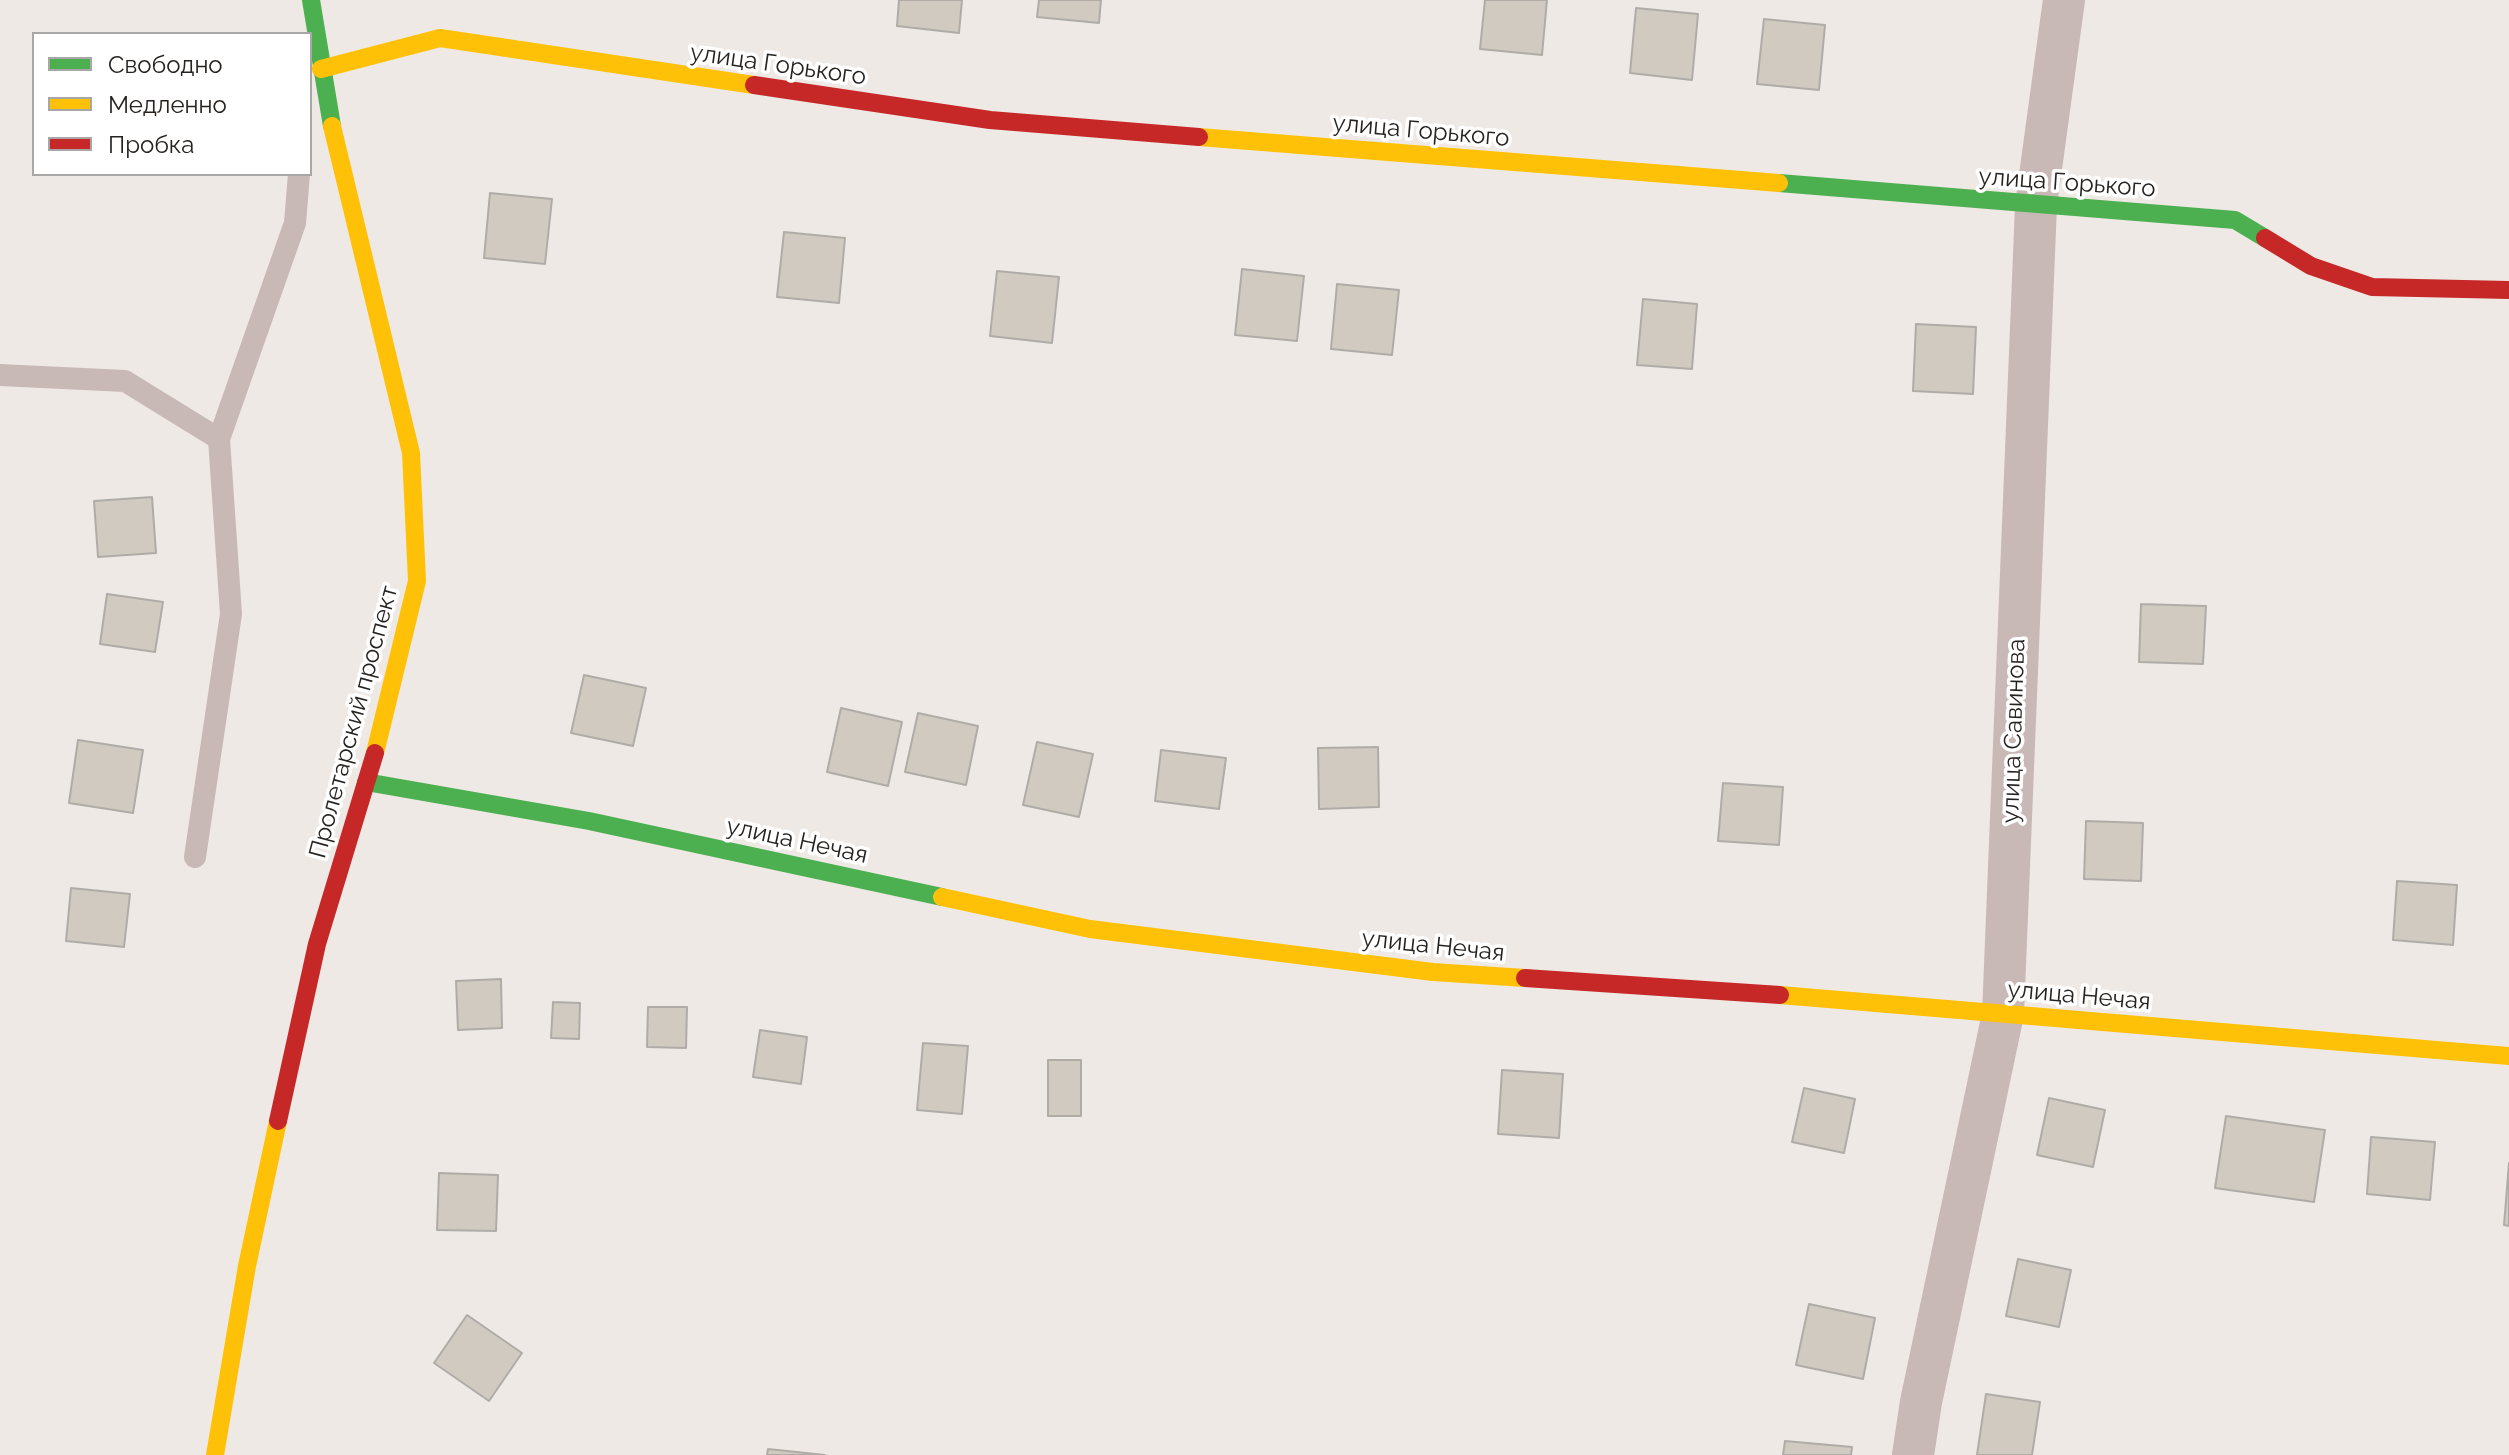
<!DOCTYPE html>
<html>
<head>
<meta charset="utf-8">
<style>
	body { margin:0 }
	#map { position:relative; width:2509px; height:1455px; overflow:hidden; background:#efe9e5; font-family:Raleway,sans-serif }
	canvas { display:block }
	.legend { position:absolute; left:32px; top:32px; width:280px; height:144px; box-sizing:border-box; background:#fff; border:2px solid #a8a7a5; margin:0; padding:10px 14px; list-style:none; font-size:24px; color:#26221f }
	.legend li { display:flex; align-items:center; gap:16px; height:40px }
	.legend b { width:40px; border:2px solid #a8a7a5 }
</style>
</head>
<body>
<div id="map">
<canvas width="2509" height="1455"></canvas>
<ul class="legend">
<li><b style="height:10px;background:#4caf50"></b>Свободно</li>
<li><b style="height:10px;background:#ffc107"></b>Медленно</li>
<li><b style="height:10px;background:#c62828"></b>Пробка</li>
</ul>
</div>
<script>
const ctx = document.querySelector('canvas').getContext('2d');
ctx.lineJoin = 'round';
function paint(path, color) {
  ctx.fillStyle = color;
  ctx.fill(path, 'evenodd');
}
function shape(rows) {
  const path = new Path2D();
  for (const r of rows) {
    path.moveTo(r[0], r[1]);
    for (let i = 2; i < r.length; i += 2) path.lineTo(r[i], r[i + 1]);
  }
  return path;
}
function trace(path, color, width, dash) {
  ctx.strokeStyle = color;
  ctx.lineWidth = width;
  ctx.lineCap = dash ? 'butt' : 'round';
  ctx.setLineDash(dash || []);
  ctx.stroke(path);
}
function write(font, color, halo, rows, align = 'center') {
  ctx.font = font + ' Raleway,sans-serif';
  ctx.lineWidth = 7;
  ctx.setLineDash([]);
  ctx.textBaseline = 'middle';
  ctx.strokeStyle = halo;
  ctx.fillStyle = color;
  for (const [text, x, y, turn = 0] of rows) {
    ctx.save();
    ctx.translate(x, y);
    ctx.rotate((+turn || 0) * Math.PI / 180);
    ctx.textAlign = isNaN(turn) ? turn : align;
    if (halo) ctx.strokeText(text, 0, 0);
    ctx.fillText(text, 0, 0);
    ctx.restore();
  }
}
const building = shape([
	[899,0,962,0,959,33,897,26,899,0],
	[1039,0,1101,0,1099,23,1037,17,1039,0],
	[1485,0,1547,0,1542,55,1480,49,1485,0],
	[1636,8,1698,14,1692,80,1630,73,1636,8],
	[1764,19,1825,25,1819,90,1757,84,1764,19],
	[490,193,552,199,545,264,484,258,490,193],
	[784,232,845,238,839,303,777,297,784,232],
	[1242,269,1304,276,1297,341,1235,335,1242,269],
	[997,271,1059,277,1052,343,990,336,997,271],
	[1337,284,1399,290,1392,355,1331,349,1337,284],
	[1643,299,1697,304,1692,369,1637,365,1643,299],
	[1916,324,1976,327,1973,394,1913,391,1916,324],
	[152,497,156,553,98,557,94,501,152,497],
	[107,594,163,602,155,652,100,644,107,594],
	[2141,604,2206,606,2203,664,2139,662,2141,604],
	[584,675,646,688,633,746,571,733,584,675],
	[841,708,902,722,888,786,827,772,841,708],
	[918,713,978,726,966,785,905,772,918,713],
	[78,740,143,750,133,813,69,803,78,740],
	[1037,742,1093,754,1079,817,1023,805,1037,742],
	[1378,747,1379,807,1319,809,1318,748,1378,747],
	[1161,750,1226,758,1219,809,1155,801,1161,750],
	[1723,783,1783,787,1779,845,1718,841,1723,783],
	[2086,821,2143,823,2141,881,2084,879,2086,821],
	[2397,881,2457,885,2453,945,2393,940,2397,881],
	[71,888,130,894,124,947,66,941,71,888],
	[501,979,502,1028,458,1030,456,981,501,979],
	[553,1002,580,1003,579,1039,551,1038,553,1002],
	[648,1007,687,1007,686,1048,647,1047,648,1007],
	[760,1030,807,1037,801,1084,753,1077,760,1030],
	[923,1043,968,1046,962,1114,917,1110,923,1043],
	[1048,1060,1081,1060,1081,1116,1048,1116,1048,1060],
	[1502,1070,1563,1074,1559,1138,1498,1134,1502,1070],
	[1804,1088,1855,1099,1844,1153,1792,1142,1804,1088],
	[2049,1098,2105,1110,2093,1167,2037,1155,2049,1098],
	[2226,1116,2325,1130,2314,1202,2215,1188,2226,1116],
	[2371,1137,2435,1142,2430,1200,2367,1194,2371,1137],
	[2509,1163,2509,1226,2504,1225,2509,1163],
	[439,1173,498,1175,496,1231,437,1230,439,1173],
	[2018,1259,2071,1270,2059,1327,2006,1316,2018,1259],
	[1809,1304,1875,1318,1863,1379,1796,1365,1809,1304],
	[467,1315,522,1353,489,1401,434,1363,467,1315],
	[1986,1394,2040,1402,2032,1455,1977,1455,1986,1394],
	[1785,1441,1852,1447,1851,1455,1783,1455,1785,1441],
	[768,1449,825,1455,767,1455,768,1449]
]);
paint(building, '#d0cac0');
trace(building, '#afaca8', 2);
trace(shape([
	[0,375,125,381,219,439],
	[195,857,231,614,219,439,295,223,299,174]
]), '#c8b9b7', 22);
trace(shape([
	[1913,1455,1921,1402,2003,1014,2036,205,2064,0]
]), '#c8b9b7', 42);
trace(shape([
	[311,0,332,126],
	[1779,183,2235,220,2265,238],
	[366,782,589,821,942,897]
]), '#4caf50', 18);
trace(shape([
	[321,69,440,38,754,85],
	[332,126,411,453,417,581,375,753],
	[1199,137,1779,183],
	[942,897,1090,929,1433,972,1525,978],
	[1780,995,2509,1056],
	[215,1455,247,1266,278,1121]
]), '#ffc107', 18);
trace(shape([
	[754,85,990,120,1199,137],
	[2265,238,2311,266,2372,287,2509,290],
	[1525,978,1780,995],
	[278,1121,317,944,375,753]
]), '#c62828', 18);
write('24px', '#26221f', '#fff', [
	["улица Горького",778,65,8],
	["улица Горького",1421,131,5],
	["улица Горького",2067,183,4],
	["Пролетарский проспект",354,722,-75],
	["улица Савинова",2014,731,-88],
	["улица Нечая",797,841,12],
	["улица Нечая",1433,946,6],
	["улица Нечая",2079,996,5]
]);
</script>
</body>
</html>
